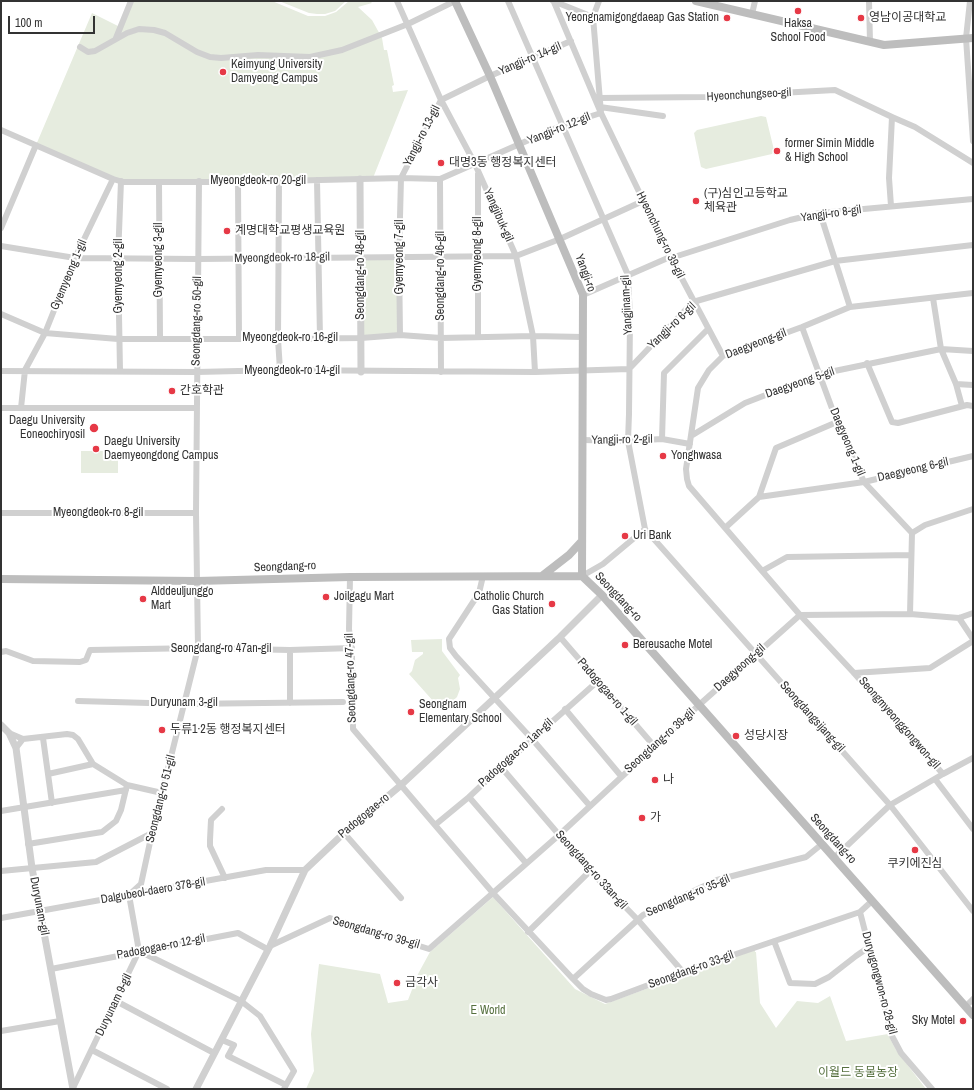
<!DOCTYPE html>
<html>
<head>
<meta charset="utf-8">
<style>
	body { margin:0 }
	#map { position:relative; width:974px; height:1090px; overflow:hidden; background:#fff; font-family:"Archivo Narrow",sans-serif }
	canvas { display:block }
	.frame { position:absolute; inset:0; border:2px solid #333; pointer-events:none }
	.scale { position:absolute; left:8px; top:16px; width:87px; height:18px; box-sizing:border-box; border:2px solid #333; border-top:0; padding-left:5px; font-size:12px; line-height:14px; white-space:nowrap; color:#333; -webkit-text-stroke:3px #fff; paint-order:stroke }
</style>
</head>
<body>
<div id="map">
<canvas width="974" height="1090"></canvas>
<div class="frame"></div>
<div class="scale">100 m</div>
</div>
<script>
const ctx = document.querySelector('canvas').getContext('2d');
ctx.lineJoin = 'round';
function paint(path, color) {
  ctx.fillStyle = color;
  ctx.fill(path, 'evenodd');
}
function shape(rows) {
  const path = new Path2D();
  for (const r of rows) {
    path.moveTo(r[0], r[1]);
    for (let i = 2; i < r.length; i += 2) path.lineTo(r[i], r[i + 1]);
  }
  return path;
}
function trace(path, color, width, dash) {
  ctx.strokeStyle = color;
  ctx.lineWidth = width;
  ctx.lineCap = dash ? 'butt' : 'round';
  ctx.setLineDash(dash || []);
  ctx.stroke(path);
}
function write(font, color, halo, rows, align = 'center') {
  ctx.font = font + ' "Archivo Narrow","Noto Sans KR",sans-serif';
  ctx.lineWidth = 4;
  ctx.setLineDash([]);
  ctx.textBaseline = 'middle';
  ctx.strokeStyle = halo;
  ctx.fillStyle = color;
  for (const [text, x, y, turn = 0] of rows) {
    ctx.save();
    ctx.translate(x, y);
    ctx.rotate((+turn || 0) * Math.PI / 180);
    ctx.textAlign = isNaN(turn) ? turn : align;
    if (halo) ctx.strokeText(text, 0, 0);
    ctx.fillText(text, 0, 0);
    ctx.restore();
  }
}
paint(shape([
	[131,1,272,1,308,16,325,16,336,12,349,1,370,1,372,3,358,7,372,20,382,38,384,50,387,50,394,85,392,86,393,92,408,90,373,178,121,181,36,145,92,13,120,27],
	[279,1,346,1,335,11,325,14,317,14,309,13],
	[761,116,766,117,774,150,772,154,706,169,701,167,694,133,697,130],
	[361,256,399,256,400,335,361,338],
	[81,451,118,451,118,473,81,473],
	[442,639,442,651,460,675,458,678,460,689,457,697,442,711,409,674,412,671,415,660,423,654,423,652,412,652,411,640],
	[493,897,575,989,605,1004,755,949,755,952,756,952,760,1003,776,1028,797,1001,818,1003,830,996,846,1041,888,1034,896,1050,926,1089,306,1089,314,1071,311,1034,319,964,380,974,388,1003,408,1000,418,974,430,952]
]), '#e6ecdf');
trace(shape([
	[397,1,441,100,475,164,516,256,533,336,535,372],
	[508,1,628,275,630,319,629,414,628,441,645,529,890,805,973,911],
	[553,1,593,17],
	[869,1,870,42],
	[970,1,966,38,973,141],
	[554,2,601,113,671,258,723,356],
	[752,14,755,1],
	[116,38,131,1],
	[80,47,88,52,95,51,127,33,139,29,154,30,165,33,197,52,210,57,221,58,258,55,310,57,342,50,408,24,455,1],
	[599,98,706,97,835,90,892,117,915,127,973,163],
	[600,107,663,116],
	[1,130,113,179,123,182,240,182,401,178,440,179,563,125,601,113,593,17,599,1],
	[440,179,441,372],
	[317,180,320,338],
	[279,181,278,339,280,370],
	[159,182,160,338],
	[238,182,239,338],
	[891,206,889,178,892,117],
	[820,213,850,307],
	[1,228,36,145],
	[1,246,75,258,198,259,516,256,560,239,643,201],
	[671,258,790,220,820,213,973,199],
	[583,295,670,257],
	[933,298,941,349,956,384,962,406],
	[1,314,45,333,118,339,278,339,361,338,400,335,441,338,533,336,583,337],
	[802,327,837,422,864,482,912,533,910,614],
	[400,335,399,256,401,178,441,100,490,76,571,41],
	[478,337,478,174],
	[867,363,892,422,898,423,967,405,973,406],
	[1,371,197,372,280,370,535,372,629,369,693,302,835,261,973,245],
	[120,371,118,258,121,181],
	[956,384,973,385],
	[1,408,196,408],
	[21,408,25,370,45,333,75,258,113,179],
	[691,436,745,403,820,374,941,349,973,351],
	[662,439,664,373,708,329],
	[582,440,628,441,662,439,690,444],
	[759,497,776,448,837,422],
	[1,513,196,513],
	[725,528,759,497,864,482,973,456],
	[912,533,925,525,973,509],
	[762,571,787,557,911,555],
	[483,576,479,593,449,639,450,648,456,656,532,739,590,806],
	[582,576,603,564,645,529],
	[350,577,349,629,352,655,353,729,493,893,573,979,583,989,591,994,606,1000,611,999,683,972,860,912,872,901],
	[959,618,973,639],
	[560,637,655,747],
	[1,652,6,651,33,661,80,662,86,660,90,650,198,648,290,650,352,648],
	[854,673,930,668,973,641],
	[78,701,184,704,343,702],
	[290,703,290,650],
	[565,709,621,776],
	[9,733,23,739,16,748],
	[43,738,52,803],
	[23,739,67,734,73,735,78,739,93,764,127,785,162,793],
	[501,767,590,871,637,919,683,972],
	[48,774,93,764],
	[943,774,854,673,800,615,689,486,687,479,686,469,698,388,709,370,723,356,802,327,850,307,973,293],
	[935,779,973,829],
	[469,797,526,863],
	[222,809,211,820,210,840,210,846,225,878],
	[1,811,126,790],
	[435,825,469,797,501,767,598,681],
	[344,833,401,898],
	[28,844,102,832,116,821,121,810,127,785],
	[834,858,890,805,943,774,973,758],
	[1,871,96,862,152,833],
	[129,895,141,884,152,833,198,648,196,513,199,181],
	[860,912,892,1036,901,1053,932,1089],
	[1,918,266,870,305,870],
	[528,932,590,871],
	[774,941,790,983,815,984,829,977,856,956,869,947],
	[270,946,330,918,429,949,559,835,699,705,800,615,910,614,959,618,973,613],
	[139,951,241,1001,260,1016,294,1071,286,1085],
	[51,969,238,933,267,949],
	[573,979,643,915,717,880,806,857,822,844],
	[116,1001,214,1053],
	[965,1007,973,999],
	[1,1031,60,1021],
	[222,1040,234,1045,228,1056,286,1085,284,1089],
	[92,1050,167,1089],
	[73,1088,139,951,129,895]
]), '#d0d0d0', 6);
trace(shape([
	[360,179,361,372],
	[1,725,9,733,16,748,32,868,73,1089],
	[196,1089,270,946,305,870,344,833,400,786,560,637,602,595]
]), '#d0d0d0', 7);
trace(shape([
	[455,1,490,76,583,295,582,576],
	[696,1,884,45,973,38],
	[542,576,569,555,582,541],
	[1,579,197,581,350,577,582,576,602,595,973,1015]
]), '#bdbdbd', 8);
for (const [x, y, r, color] of [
	[798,11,4,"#e63946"],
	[727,18,4,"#e63946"],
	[861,18,4,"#e63946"],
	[223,72,4,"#e63946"],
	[777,151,4,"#e63946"],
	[441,163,4,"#e63946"],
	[696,201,4,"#e63946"],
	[227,231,4,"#e63946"],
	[172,391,4,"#e63946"],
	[94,428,5,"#e63946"],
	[96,449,4,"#e63946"],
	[663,456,4,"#e63946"],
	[625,536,4,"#e63946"],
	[326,597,4,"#e63946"],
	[143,599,4,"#e63946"],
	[552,604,4,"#e63946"],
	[625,645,4,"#e63946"],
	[411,712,4,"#e63946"],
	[162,730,4,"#e63946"],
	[736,736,4,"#e63946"],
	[655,780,4,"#e63946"],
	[642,818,4,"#e63946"],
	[915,850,4,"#e63946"],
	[397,983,4,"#e63946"],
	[963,1021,4,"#e63946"]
]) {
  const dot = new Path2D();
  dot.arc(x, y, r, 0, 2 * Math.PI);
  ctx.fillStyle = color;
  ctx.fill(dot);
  trace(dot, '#fff', 1.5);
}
write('12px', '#333', '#fff', [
	["Yeongnamigongdaeap Gas Station",719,18,"right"],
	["영남이공대학교",869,18],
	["Haksa",798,24,"center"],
	["School Food",798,38,"center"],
	["Keimyung University",231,65],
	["Damyeong Campus",231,79],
	["former Simin Middle",785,144],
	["& High School",785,158],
	["대명3동 행정복지센터",449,163],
	["(구)심인고등학교",704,194],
	["체육관",704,208],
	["계명대학교평생교육원",235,231],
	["간호학관",180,391],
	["Daegu University",85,421,"right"],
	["Eoneochiryosil",85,435,"right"],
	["Daegu University",104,442],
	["Daemyeongdong Campus",104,456],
	["Yonghwasa",671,456],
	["Uri Bank",633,536],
	["Alddeuljunggo",151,592],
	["Mart",151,606],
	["Joilgagu Mart",334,597],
	["Catholic Church",544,597,"right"],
	["Gas Station",544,611,"right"],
	["Bereusache Motel",633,645],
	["Seongnam",419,705],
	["Elementary School",419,719],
	["두류1·2동 행정복지센터",170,730],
	["성당시장",744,736],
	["나",663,780],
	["가",650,818],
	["쿠키에진심",915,864,"center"],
	["금각사",405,983],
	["Sky Motel",955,1021,"right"]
], 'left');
write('12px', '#333', '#fff', [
	["Yangji-ro 14-gil",530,59,-23],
	["Hyeonchungseo-gil",749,95,-3],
	["Yangji-ro 12-gil",559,129,-22],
	["Yangji-ro 13-gil",422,136,-63],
	["Myeongdeok-ro 20-gil",258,181],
	["Yangji-ro 8-gil",831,214,-8],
	["Yangjibuk-gil",498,215,66],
	["Hyeonchung-ro 39-gil",660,235,64],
	["Gyemyeong 8-gil",478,254,-90],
	["Gyemyeong 7-gil",400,257,-90],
	["Myeongdeok-ro 18-gil",282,258,-1],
	["Gyemyeong 3-gil",159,260,-90],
	["Yangji-ro",585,273,70],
	["Gyemyeong 1-gil",69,275,-67],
	["Seongdang-ro 48-gil",361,275,-90],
	["Gyemyeong 2-gil",119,276,-90],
	["Seongdang-ro 46-gil",441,276,-90],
	["Yangjinam-gil",627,305,-93],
	["Seongdang-ro 50-gil",197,321,-89],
	["Yangji-ro 6-gil",672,326,-44],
	["Myeongdeok-ro 16-gil",290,338],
	["Daegyeong-gil",756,344,-21],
	["Myeongdeok-ro 14-gil",292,371],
	["Daegyeong 5-gil",800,383,-19],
	["Yangji-ro 2-gil",622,440,-1],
	["Daegyeong 1-gil",847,442,67],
	["Daegyeong 6-gil",913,470,-13],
	["Myeongdeok-ro 8-gil",98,513],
	["Seongdang-ro",285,567,-2],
	["Seongdang-ro",618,597,47],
	["Seongdang-ro 47an-gil",221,649],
	["Daegyeong-gil",740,668,-42],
	["Seongdang-ro 47-gil",351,678,-92],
	["Padogogae-ro 1-gil",607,692,49],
	["Duryunam 3-gil",184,703],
	["Seongdangsijang-gil",812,717,48],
	["Seongmyeonggongwon-gil",899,723,49],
	["Seongdang-ro 39-gil",660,741,-42],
	["Padogogae-ro 1an-gil",516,753,-42],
	["Seongdang-ro 51-gil",161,799,-76],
	["Padogogae-ro",364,816,-40],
	["Seongdang-ro",833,839,48],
	["Seongdang-ro 33an-gil",591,870,48],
	["Dalgubeol-daero 378-gil",153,891,-10],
	["Seongdang-ro 35-gil",688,896,-23],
	["Duryunam-gil",39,906,79],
	["Seongdang-ro 39-gil",376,933,16],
	["Padogogae-ro 12-gil",161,947,-11],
	["Seongdang-ro 33-gil",691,970,-20],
	["Duryugongwon-ro 28-gil",879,983,75],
	["Duryunam 9-gil",114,1005,-64]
]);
write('12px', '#56703f', '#fff', [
	["E World",488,1011],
	["이월드 동물농장",858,1073]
]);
</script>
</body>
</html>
